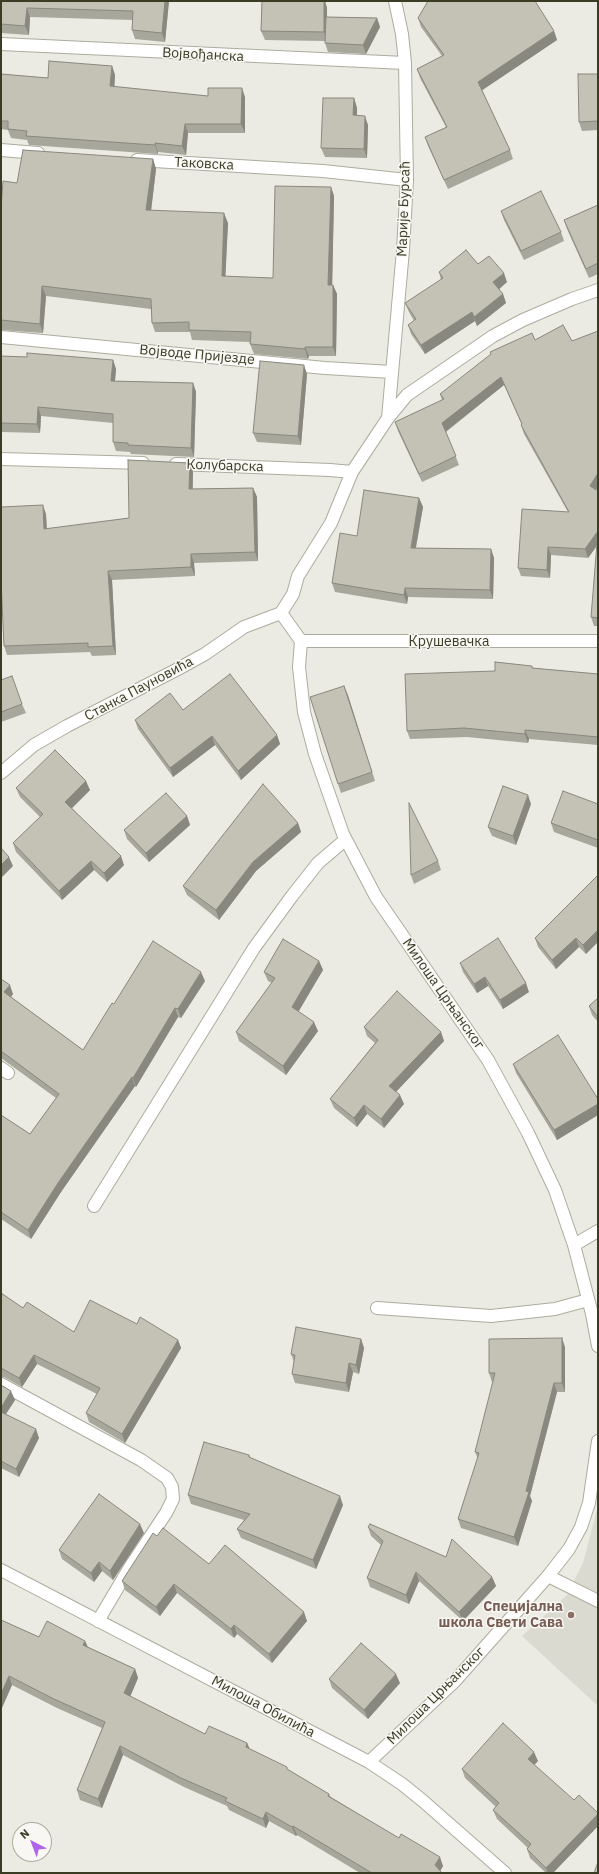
<!DOCTYPE html>
<html>
<head>
<meta charset="utf-8">
<style>
	body { margin:0 }
	#map { position:relative; width:599px; height:1874px; overflow:hidden; background:#ecebe3; font-family:"IBM Plex Sans",sans-serif }
	canvas { display:block }
	.frame { position:absolute; inset:0; border:2px solid #3a3c24; pointer-events:none }
	.north { position:absolute; left:12px; top:1822px; width:40px; height:40px; box-sizing:border-box; background:#f8f7f3; border:1px solid #acaca0; border-radius:50%; rotate:318deg; font-size:11px; font-weight:700; line-height:16px; text-align:center; color:#3a3c24 }
	.north::after { content:''; display:block; margin:auto; width:14px; height:18px; background:#b064e9; clip-path:polygon(50% 0,100% 100%,50% 72%,0 100%) }
</style>
</head>
<body>
<div id="map">
<canvas width="599" height="1874"></canvas>
<div class="frame"></div>
<div class="north">N</div>
</div>
<script>
const ctx = document.querySelector('canvas').getContext('2d');
ctx.lineJoin = 'round';
function paint(path, color) {
  ctx.fillStyle = color;
  ctx.fill(path, 'evenodd');
}
function shape(rows) {
  const path = new Path2D();
  for (const r of rows) {
    path.moveTo(r[0], r[1]);
    for (let i = 2; i < r.length; i += 2) path.lineTo(r[i], r[i + 1]);
  }
  return path;
}
function trace(path, color, width, dash) {
  ctx.strokeStyle = color;
  ctx.lineWidth = width;
  ctx.lineCap = dash ? 'butt' : 'round';
  ctx.setLineDash(dash || []);
  ctx.stroke(path);
}
function write(font, color, halo, rows, align = 'center') {
  ctx.font = font + ' "IBM Plex Sans",sans-serif';
  ctx.lineWidth = 3;
  ctx.setLineDash([]);
  ctx.textBaseline = 'middle';
  ctx.strokeStyle = halo;
  ctx.fillStyle = color;
  for (const [text, x, y, turn = 0] of rows) {
    ctx.save();
    ctx.translate(x, y);
    ctx.rotate((+turn || 0) * Math.PI / 180);
    ctx.textAlign = isNaN(turn) ? turn : align;
    if (halo) ctx.strokeText(text, 0, 0);
    ctx.fillText(text, 0, 0);
    ctx.restore();
  }
}
paint(shape([
	[598,1505,598,1706,522,1636,567,1595,583,1563]
]), '#dbdad1');
const service = shape([
	[548,1576,598,1601]
]);
const minor = shape([
	[1,44,405,63],
	[1,150,38,153],
	[137,160,323,171,407,180],
	[1,337,325,368,392,372],
	[388,418,403,250,407,180,405,63,402,34,395,1],
	[1,459,143,463],
	[176,464,330,470,352,472],
	[281,613,293,594,298,576,331,523,352,472,388,418,407,395,493,336,523,320,572,299,598,290],
	[281,613,301,641],
	[301,641,299,667,304,712,315,754,343,834,376,897,488,1060,528,1133,555,1190,574,1245,592,1314,598,1346],
	[301,641,598,641],
	[1,773,34,745,67,726,176,670,205,654,244,627,281,613],
	[1,1068,8,1073],
	[94,1206,254,948,292,896,318,863,345,840],
	[574,1245,598,1231],
	[377,1308,491,1316,555,1309,588,1300],
	[1,1384,141,1460,167,1478,172,1487,173,1499,166,1513,130,1567,98,1621],
	[1,1570,369,1762,402,1784,423,1801,505,1873],
	[369,1762,454,1682,548,1576,569,1549,581,1527,589,1503,598,1441]
]);
trace(service, '#acac9e', 14);
trace(minor, '#acac9e', 14);
trace(service, '#fff', 12);
trace(minor, '#fff', 12);
paint(shape([
	[1,1,169,1,165,42,135,39,132,30,133,20,30,17,29,35,1,33],
	[262,1,325,1,327,8,327,17,377,18,380,27,366,54,328,52,325,43,325,41,265,40,261,31],
	[418,18,554,31,557,40,482,90,510,150,513,159,448,189,428,146,425,137,446,127,420,78,417,69,442,56,421,27],
	[112,66,115,75,114,87,208,96,245,97,245,133,188,133,186,155,158,152,158,154,29,145,27,140,11,138,8,130,1,129,1,74,48,78],
	[598,74,598,130,582,131,579,122],
	[354,98,357,108,357,116,368,125,367,158,325,157,321,148],
	[153,159,156,169,151,210,228,223,225,277,273,278,331,187,334,196,332,285,333,285,337,294,336,356,309,356,308,359,254,354,250,344,250,342,192,340,190,332,155,332,152,323,151,309,46,296,43,333,1,330,1,208,17,183],
	[598,205,598,274,589,278,567,229,564,220],
	[501,211,561,232,564,241,524,260,504,220],
	[478,264,507,282,499,289,503,294,506,303,477,326,475,321,425,354,411,334,408,325,414,321,409,312,405,303,441,280,439,272],
	[598,331,598,487,596,490,598,491,598,626,594,626,591,617,597,546,588,558,551,555,550,578,521,576,518,568,568,512,524,434,521,425,522,425,504,385,446,432,459,465,422,482,398,431,395,422,442,400,440,394,535,340,572,341],
	[1,356,113,360,116,369,115,381,193,383,196,392,194,457,131,454,130,452,116,451,113,442,113,423,41,416,40,433,1,432],
	[307,374,301,445,257,442,253,433],
	[193,472,193,489,253,488,257,497,258,561,194,563,195,576,112,580,116,655,92,656,90,652,7,655,4,646,2,590,1,590,1,507,46,514,47,529,129,518],
	[419,498,423,507,416,548,491,549,494,558,493,599,408,597,407,604,335,592,332,583,357,536],
	[533,668,598,674,598,745,529,739,528,743,467,737,410,739,407,731,495,671],
	[1,680,22,704,26,713,1,722],
	[344,686,375,781,341,793,338,784],
	[183,710,277,735,280,744,241,780,215,745,173,777,138,729,135,720],
	[16,788,90,790,72,808,124,865,107,882,94,870,62,900,16,852,13,843,40,817,20,797],
	[531,804,516,845,492,836,488,827],
	[598,804,598,848,554,832,551,823],
	[187,816,190,825,149,862,127,839,124,830],
	[298,823,301,832,256,871,219,920,187,895,183,886],
	[438,861,441,870,414,884,411,875],
	[598,875,586,954,579,947,556,969,538,947,535,938],
	[319,961,323,970,298,1011,318,1031,286,1075,239,1041,236,1032,272,983,268,981,264,972],
	[460,963,529,992,503,1009,488,986,477,993,463,972],
	[1,979,13,994,11,997,83,1050,114,1004,205,981,181,1018,178,1017,136,1087,135,1086,61,1192,31,1239,1,1219,1,1115,30,1134,56,1098,1,1058],
	[598,998,598,1022,592,1015,589,1006],
	[364,1027,441,1032,444,1041,396,1092,404,1104,384,1128,367,1114,357,1127,334,1108,330,1099,375,1043,367,1036],
	[513,1064,598,1099,598,1115,557,1140,516,1073],
	[1,1293,23,1308,74,1332,137,1324,178,1340,181,1348,125,1443,89,1422,86,1413,97,1394,37,1364,22,1387,4,1377,1,1378],
	[361,1339,364,1348,359,1374,353,1372,349,1392,295,1383,292,1374,294,1362,291,1354],
	[565,1347,565,1392,557,1392,530,1496,532,1501,518,1546,461,1528,458,1519,478,1459,475,1452,493,1382,492,1382,489,1373],
	[1,1385,15,1400,6,1414,39,1438,19,1477,1,1468],
	[249,1455,251,1458,343,1505,316,1569,241,1538,237,1529,244,1520,191,1504,188,1495],
	[368,1527,446,1557,492,1577,496,1586,463,1621,419,1581,409,1604,370,1587,367,1578,381,1545,371,1536],
	[144,1533,113,1580,102,1571,94,1582,62,1559,59,1550],
	[157,1536,209,1564,307,1621,272,1663,237,1634,234,1638,177,1593,160,1616,125,1590,122,1581],
	[1,1620,39,1637,85,1641,88,1647,135,1669,138,1678,130,1696,205,1734,247,1743,250,1749,288,1770,329,1794,331,1797,443,1866,440,1871,442,1873,360,1873,297,1835,296,1836,269,1821,266,1828,229,1810,227,1806,184,1787,123,1755,102,1808,80,1800,77,1790,102,1728,57,1708,12,1685,1,1710],
	[329,1679,400,1683,368,1719,332,1688],
	[538,1761,534,1765,598,1826,553,1873,546,1873,530,1858,527,1849,528,1848,497,1819,493,1810,496,1807,465,1778,462,1769]
]), '#a8a79c');
paint(shape([
	[165,1,169,1,165,42,162,33],
	[324,1,325,1,327,8,327,41,324,32],
	[27,8,30,17,29,35,25,26],
	[377,18,380,27,366,54,363,45],
	[554,31,557,40,481,91,478,82],
	[112,66,115,75,114,95,110,86],
	[242,88,245,97,245,133,241,124],
	[354,98,357,108,357,124,353,115],
	[365,116,368,125,367,158,364,149],
	[185,124,188,133,186,155,182,146],
	[155,143,158,152,158,154,155,145],
	[153,159,156,169,150,220,146,210],
	[331,187,334,196,332,294,328,285],
	[224,213,228,223,225,286,222,276],
	[504,273,507,282,497,291,493,282],
	[333,285,337,294,336,356,333,347],
	[42,286,46,296,43,333,40,324],
	[503,294,506,303,477,326,474,317],
	[472,312,475,321,425,354,421,345],
	[305,347,309,356,308,359,305,349],
	[113,360,116,369,114,390,111,381],
	[304,365,307,374,301,445,298,436],
	[501,377,504,385,445,432,442,423],
	[193,383,196,392,194,457,191,448],
	[38,407,41,416,40,433,37,424],
	[190,463,193,472,192,498,189,489],
	[598,473,598,487,593,494,590,486],
	[253,488,257,497,258,561,255,552],
	[419,498,423,507,414,557,411,548],
	[43,505,46,514,47,538,44,529],
	[598,531,598,544,588,558,585,549],
	[548,547,551,555,550,578,547,570],
	[491,549,494,558,493,599,490,590],
	[191,554,194,563,195,576,191,567],
	[108,571,112,580,116,655,113,646],
	[405,588,408,597,407,604,404,595],
	[344,686,348,695,375,781,372,772],
	[525,730,529,739,528,743,525,734],
	[277,735,280,744,241,780,238,771],
	[212,736,215,745,173,777,170,768],
	[86,781,90,790,69,811,65,802],
	[528,795,531,804,516,845,513,836],
	[187,816,190,825,149,862,146,853],
	[298,823,301,832,256,871,219,920,216,910,253,862],
	[121,856,124,865,107,882,104,873],
	[9,857,13,866,1,878,1,865],
	[91,861,94,870,62,900,59,891],
	[598,930,598,942,586,954,583,945],
	[576,938,579,947,556,969,552,960],
	[319,961,323,970,296,1016,292,1007],
	[201,972,205,981,181,1018,178,1009],
	[485,977,488,986,477,993,474,984],
	[526,983,529,992,503,1009,500,1000],
	[10,985,13,994,8,1001,4,992],
	[175,1008,178,1017,136,1087,133,1078],
	[314,1022,318,1031,286,1075,283,1066],
	[441,1032,444,1041,393,1095,389,1086],
	[132,1077,135,1086,61,1192,31,1239,28,1230,58,1183],
	[400,1095,404,1104,384,1128,381,1119],
	[598,1104,598,1115,557,1140,554,1130],
	[364,1105,367,1114,357,1127,354,1118],
	[562,1338,565,1347,565,1392,562,1383],
	[361,1339,364,1348,359,1374,356,1365],
	[178,1340,181,1348,125,1443,122,1434],
	[34,1355,37,1364,22,1387,19,1378],
	[349,1363,353,1372,349,1392,346,1383],
	[554,1383,557,1392,530,1496,532,1501,518,1546,514,1537],
	[11,1391,15,1400,2,1420,1,1417,1,1408],
	[36,1429,39,1438,19,1477,16,1469],
	[340,1496,343,1505,316,1569,313,1560],
	[140,1524,144,1533,113,1580,110,1571],
	[99,1562,102,1571,94,1582,91,1573],
	[416,1572,419,1581,409,1604,406,1595],
	[492,1577,496,1586,463,1621,459,1612],
	[174,1584,177,1593,160,1616,156,1607],
	[304,1612,307,1621,272,1663,269,1654],
	[234,1625,237,1634,234,1638,231,1629],
	[85,1641,89,1650,83,1645],
	[135,1669,138,1678,128,1702,124,1693],
	[396,1674,400,1683,368,1719,364,1710],
	[9,1676,12,1685,1,1710,1,1694],
	[247,1743,251,1752,246,1747],
	[120,1746,123,1755,102,1808,98,1799],
	[534,1752,538,1761,531,1768,528,1759],
	[266,1812,269,1821,266,1828,263,1819],
	[598,1814,598,1826,553,1873,548,1873,546,1868],
	[293,1826,297,1835,296,1836,292,1827],
	[440,1857,443,1866,439,1873,435,1865]
]), '#88887f');
const building = shape([
	[1,1,165,1,162,33,132,30,133,11,27,8,25,26,1,24,1,1],
	[262,1,324,1,324,32,261,31,262,1],
	[428,1,535,1,554,31,478,82,510,150,444,180,425,137,447,127,417,69,444,55,418,18,428,1],
	[326,17,377,18,363,45,325,43,326,17],
	[49,61,112,66,110,86,208,96,208,88,242,88,241,124,185,124,182,146,155,143,155,145,26,136,27,131,8,129,8,121,1,121,1,74,48,78,49,61],
	[578,74,598,74,598,121,579,122,578,74],
	[323,98,354,98,353,115,365,116,364,149,321,148,323,98],
	[23,150,153,159,146,210,224,213,222,276,273,278,275,186,331,187,328,285,333,285,333,347,305,347,305,349,250,344,251,332,189,330,189,322,152,323,151,299,42,286,40,324,1,320,1,208,3,181,17,183,23,150],
	[541,191,561,232,521,251,501,211,541,191],
	[598,205,598,263,586,269,564,220,598,205],
	[466,250,478,264,489,256,504,273,493,282,503,294,474,317,472,312,421,345,408,325,416,319,405,303,443,278,439,272,466,250],
	[563,325,572,341,598,331,598,473,590,486,598,491,598,618,591,617,598,531,585,549,548,547,547,570,518,568,522,509,569,512,521,425,522,424,501,377,442,423,456,456,419,474,395,422,444,399,440,394,491,354,490,352,532,333,535,340,563,325],
	[27,353,113,360,111,381,193,383,191,448,128,445,128,443,113,442,113,414,38,407,37,424,1,423,1,356,27,357,27,353],
	[260,361,304,365,298,436,253,433,260,361],
	[128,460,190,463,189,489,253,488,255,552,191,554,191,567,108,571,113,646,88,647,88,643,4,646,1,581,1,507,43,505,44,529,129,518,128,460],
	[364,490,419,498,411,548,491,549,490,590,405,588,404,595,332,583,340,533,357,536,364,490],
	[495,662,532,666,532,668,598,674,598,737,525,730,525,734,464,728,407,731,405,674,495,671,495,662],
	[230,674,277,735,238,771,212,736,170,768,135,720,170,693,183,710,230,674],
	[12,676,22,704,1,712,1,680,12,676],
	[344,686,372,772,338,784,310,697,344,686],
	[55,750,86,781,65,802,121,856,104,873,91,861,59,891,13,843,43,814,16,788,55,750],
	[263,784,298,823,253,862,216,910,183,886,263,784],
	[503,786,528,795,513,836,488,827,503,786],
	[563,791,598,804,598,840,551,823,563,791],
	[166,793,187,816,146,853,124,830,166,793],
	[409,803,438,861,411,875,409,803],
	[1,848,9,857,1,865,1,848],
	[598,875,598,930,583,945,576,938,552,960,535,938,598,875],
	[498,938,526,983,500,1000,485,977,474,984,460,963,498,938],
	[283,939,319,961,292,1007,314,1022,283,1066,236,1032,275,978,264,972,283,939],
	[153,941,201,972,178,1009,175,1008,133,1078,132,1077,58,1183,28,1230,1,1212,1,1115,30,1134,59,1094,1,1051,1,979,10,985,4,992,83,1050,112,1003,114,1004,153,941],
	[397,991,441,1032,389,1086,400,1095,381,1119,364,1105,354,1118,330,1099,378,1040,364,1027,397,991],
	[598,998,598,1017,589,1006,598,998],
	[558,1035,598,1099,598,1104,554,1130,513,1064,558,1035],
	[1,1293,23,1308,27,1302,74,1332,90,1300,137,1324,140,1317,178,1340,122,1434,86,1413,100,1388,34,1355,19,1378,1,1368,1,1293],
	[296,1327,361,1339,356,1365,349,1363,346,1383,292,1374,295,1355,291,1354,296,1327],
	[562,1338,562,1383,554,1383,526,1491,529,1492,514,1537,458,1519,479,1453,475,1452,495,1373,489,1373,489,1339,562,1338],
	[1,1385,11,1391,1,1408,1,1385],
	[1,1412,36,1429,16,1469,1,1461,1,1412],
	[204,1442,249,1455,249,1457,340,1496,313,1560,237,1529,250,1514,188,1495,204,1442],
	[99,1494,140,1524,110,1571,99,1562,91,1573,59,1550,99,1494],
	[370,1524,446,1557,452,1539,492,1577,459,1612,416,1572,406,1595,367,1578,383,1541,368,1527,370,1524],
	[163,1528,209,1564,225,1545,304,1612,269,1654,234,1625,231,1629,174,1584,156,1607,122,1581,153,1533,157,1536,163,1528],
	[1,1620,39,1637,47,1621,85,1641,83,1645,135,1669,124,1693,205,1734,209,1726,247,1743,246,1747,287,1767,287,1769,329,1794,328,1796,399,1838,401,1834,440,1857,435,1865,442,1873,372,1873,293,1826,292,1827,266,1812,263,1819,225,1801,227,1798,181,1778,120,1746,98,1799,77,1790,105,1722,54,1699,9,1676,1,1694,1,1620],
	[361,1643,396,1674,364,1710,329,1679,361,1643],
	[503,1723,534,1752,528,1759,574,1800,579,1795,598,1813,598,1814,546,1868,527,1849,531,1844,493,1810,499,1803,462,1769,503,1723],
	[598,1862,598,1873,594,1873,598,1862]
]);
paint(building, '#c3c2b5');
trace(building, '#88887f', 1);
for (const [x, y, r, color] of [
	[571,1615,4,"#8d6e63"]
]) {
  const dot = new Path2D();
  dot.arc(x, y, r, 0, 2 * Math.PI);
  ctx.fillStyle = color;
  ctx.fill(dot);
  trace(dot, '#f8f7f3', 1.5);
}
write('14px', '#3a3c24', '#f8f7f3', [
	["Војвођанска",203,55,3],
	["Таковска",204,164,3],
	["Марије Бурсаћ",404,209,-88],
	["Војводе Пријезде",197,355,5],
	["Колубарска",225,466,2],
	["Крушевачка",449,642],
	["Станка Пауновића",139,689,-28],
	["Милоша Црњанског",443,994,55],
	["Милоша Црњанског",436,1696,-45],
	["Милоша Обилића",263,1707,28]
]);
write('bold 14px', '#785e54', '#f8f7f3', [
	["Специјална",563,1607],
	["школа Свети Сава",563,1623]
], 'right');
</script>
</body>
</html>
